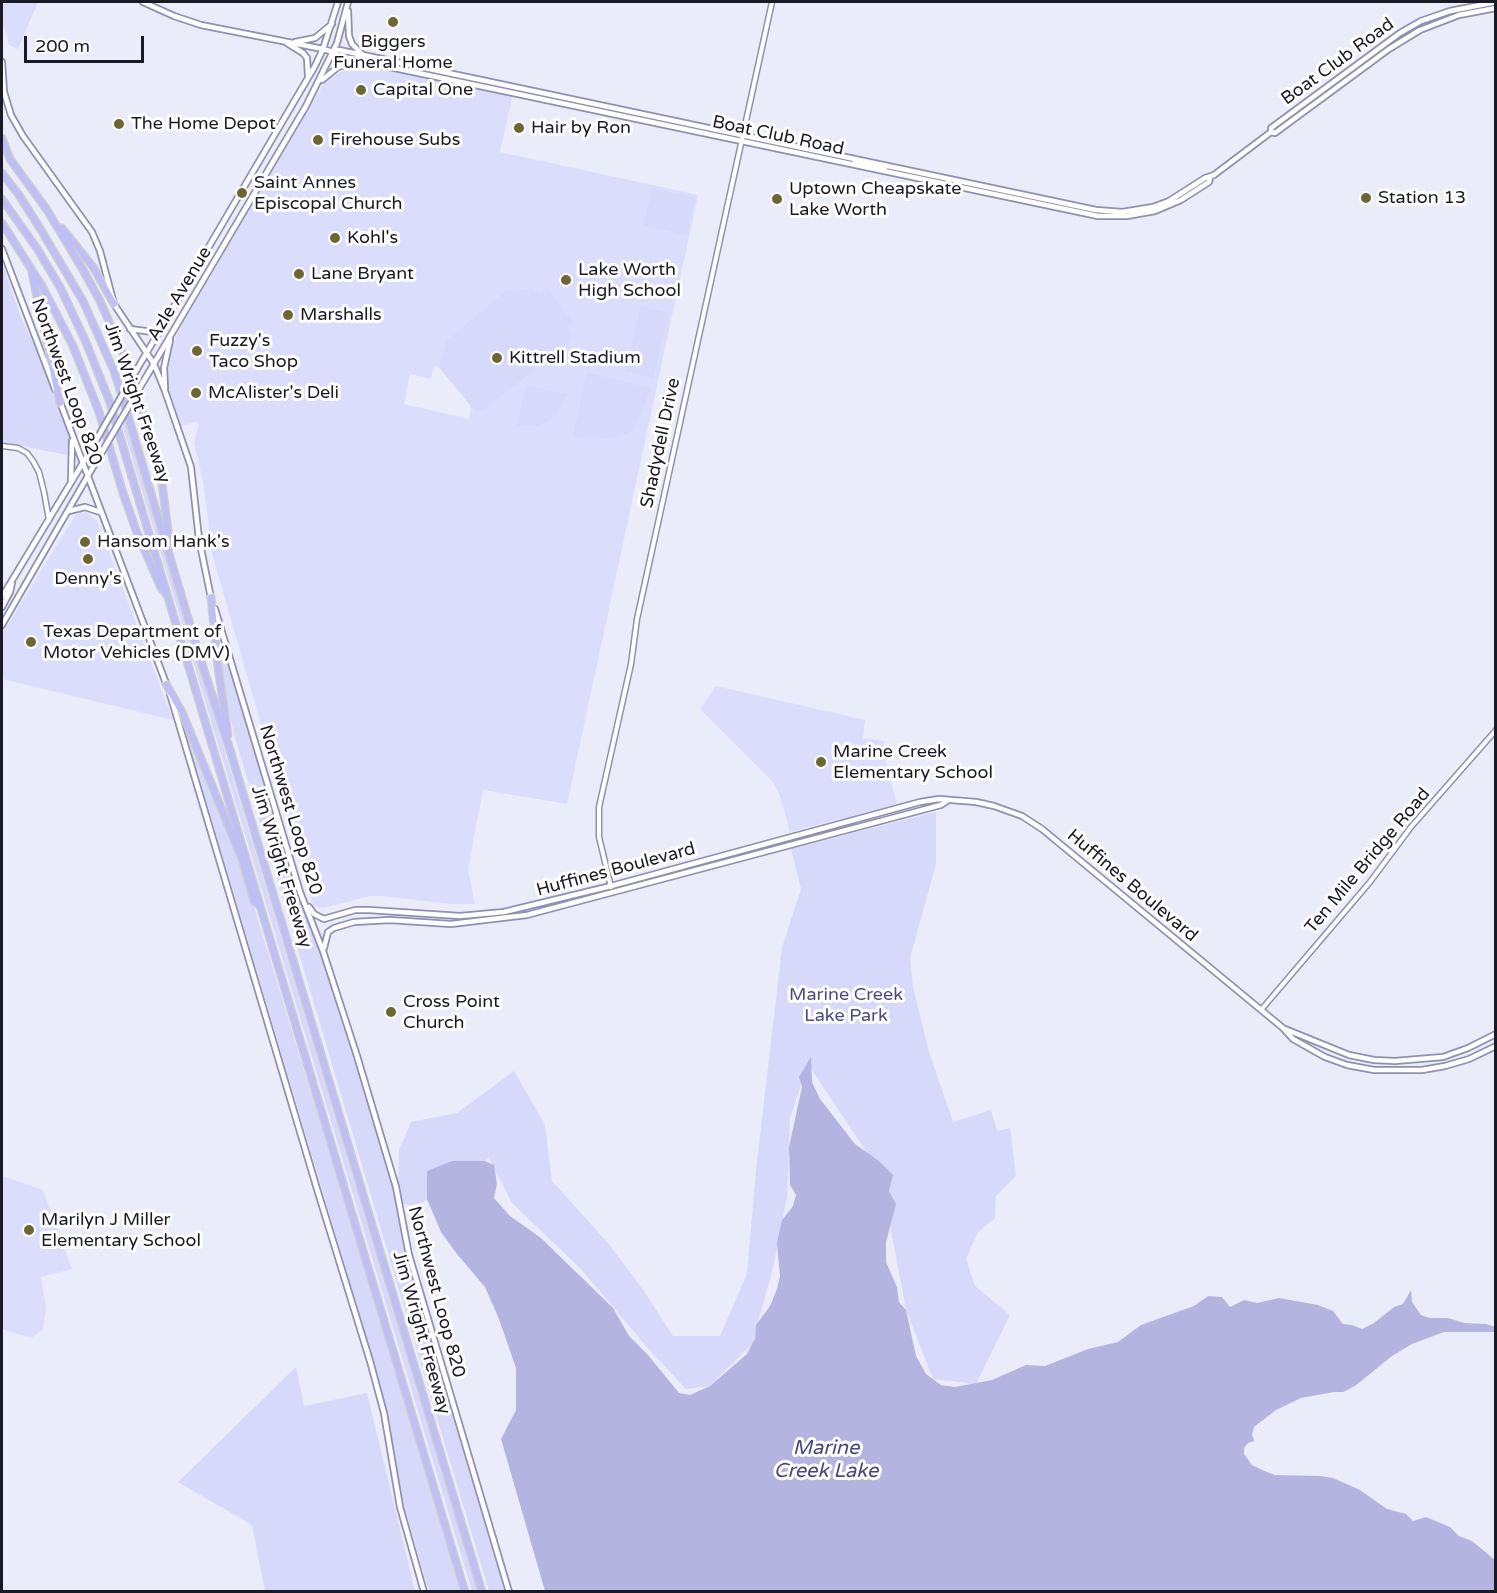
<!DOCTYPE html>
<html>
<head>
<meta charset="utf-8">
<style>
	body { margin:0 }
	#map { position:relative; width:1497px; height:1593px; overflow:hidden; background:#ebecf9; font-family:"Varela Round",sans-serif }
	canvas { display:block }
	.frame { position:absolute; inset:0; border:3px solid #1a1a26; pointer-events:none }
	.scale { position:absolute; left:24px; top:36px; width:120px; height:27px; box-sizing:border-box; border:3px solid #1a1a26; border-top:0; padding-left:8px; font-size:18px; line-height:21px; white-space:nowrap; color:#1a1a26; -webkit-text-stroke:4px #fff; paint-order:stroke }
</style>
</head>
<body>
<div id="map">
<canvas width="1497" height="1593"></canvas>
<div class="frame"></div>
<div class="scale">200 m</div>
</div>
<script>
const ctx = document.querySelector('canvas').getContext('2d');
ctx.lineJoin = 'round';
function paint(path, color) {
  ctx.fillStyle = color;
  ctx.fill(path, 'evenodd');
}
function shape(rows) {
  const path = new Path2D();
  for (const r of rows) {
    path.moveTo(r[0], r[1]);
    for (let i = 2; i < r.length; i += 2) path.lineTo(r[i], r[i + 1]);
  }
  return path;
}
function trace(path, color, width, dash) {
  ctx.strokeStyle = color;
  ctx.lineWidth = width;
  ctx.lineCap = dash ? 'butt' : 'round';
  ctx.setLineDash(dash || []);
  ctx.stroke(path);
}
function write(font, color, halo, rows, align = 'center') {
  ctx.font = font + ' "Varela Round",sans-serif';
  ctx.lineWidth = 6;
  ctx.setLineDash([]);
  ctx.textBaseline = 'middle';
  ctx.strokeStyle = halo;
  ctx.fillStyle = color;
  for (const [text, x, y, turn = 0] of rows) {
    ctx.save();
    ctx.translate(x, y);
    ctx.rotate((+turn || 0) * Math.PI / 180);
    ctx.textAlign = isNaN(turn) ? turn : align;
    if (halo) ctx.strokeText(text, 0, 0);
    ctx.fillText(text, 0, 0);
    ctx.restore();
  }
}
paint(shape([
	[2,2,38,2,18,49,8,44,7,35,2,22],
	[363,64,512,97,500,152,698,195,567,804,483,790,468,869,475,904,449,904,382,896,370,896,323,908,313,906,213,557,203,482,194,443,199,424,196,422,181,426,167,386,169,355,179,330,324,83,331,77,351,67],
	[434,366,439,367,471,406,469,419,404,404,410,374,431,379],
	[86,512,97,521,173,720,2,679,2,634,76,514],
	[716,686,865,720,863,738,884,741,884,755,897,804,790,832,780,796,773,782,700,709],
	[2,1176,43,1190,72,1269,41,1277,46,1308,43,1330,31,1338,2,1329]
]), '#dbddfd');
paint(shape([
	[652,188,695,197,687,235,644,226],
	[2,263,20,315,34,345,69,437,67,455,2,442],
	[547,287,573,323,568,326,571,336,569,343,482,411,475,411,439,367,447,340,506,291,532,288,539,293],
	[641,306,669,313,653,378,625,371],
	[589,373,651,388,641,414,632,431,619,436,605,439,573,437,586,375],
	[528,386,566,394,558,413,549,421,538,426,517,426,525,388],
	[125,419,343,1143,479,1591,472,1591,122,424],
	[221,649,223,655,226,654,302,906,330,977,353,1052,392,1185,408,1262,505,1591,489,1591,451,1465,234,734,223,682],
	[184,727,235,852,255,910,338,1181,460,1591,429,1591,403,1503,374,1363],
	[936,812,936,864,910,958,913,987,929,1052,953,1122,991,1110,997,1131,1010,1128,1016,1176,996,1196,995,1218,978,1232,966,1259,975,1286,1010,1315,976,1384,933,1379,906,1310,890,1225,888,1184,808,1064,790,1118,787,1197,773,1268,752,1344,710,1386,686,1389,646,1346,581,1269,512,1203,489,1158,416,1207,398,1202,399,1150,411,1122,457,1113,514,1071,545,1125,552,1181,608,1243,644,1291,673,1336,720,1336,747,1274,756,1170,782,948,801,889,791,849],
	[296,1367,304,1406,367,1393,415,1591,265,1591,252,1525,178,1482]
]), '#d6d9fa');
paint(shape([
	[811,1057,812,1082,820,1099,855,1144,879,1161,893,1175,889,1191,896,1204,886,1242,886,1262,897,1287,899,1302,906,1310,916,1356,926,1374,941,1385,955,1387,992,1380,1026,1365,1045,1366,1088,1349,1118,1342,1141,1325,1194,1306,1208,1296,1222,1297,1230,1307,1244,1300,1257,1303,1279,1298,1318,1305,1333,1311,1343,1324,1352,1325,1362,1329,1374,1323,1394,1307,1403,1304,1411,1290,1412,1302,1421,1315,1430,1318,1448,1318,1464,1323,1486,1324,1495,1327,1495,1332,1444,1332,1412,1344,1392,1356,1355,1386,1343,1392,1334,1392,1301,1398,1276,1410,1254,1427,1252,1434,1254,1441,1248,1443,1244,1448,1244,1454,1252,1465,1262,1470,1275,1475,1320,1476,1333,1478,1360,1490,1387,1509,1406,1514,1413,1521,1426,1517,1450,1527,1459,1536,1472,1541,1495,1560,1495,1591,545,1591,501,1439,516,1410,516,1368,499,1319,485,1287,457,1254,441,1232,427,1199,427,1171,452,1161,485,1161,494,1165,497,1184,494,1198,510,1216,541,1238,613,1308,629,1336,648,1355,679,1393,690,1395,710,1386,747,1354,755,1338,756,1325,770,1306,777,1289,780,1276,777,1243,782,1220,793,1206,796,1195,790,1185,789,1147,802,1087,799,1077]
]), '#b3b5e0');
const tertiary = shape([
	[2,446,18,448,27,453,33,461,39,472,44,492,49,520],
	[611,887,599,837,599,807,631,664,637,619,772,2],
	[1261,1010,1370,882,1411,827,1496,730]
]);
const secondary = shape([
	[143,2,174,16,201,25,323,49,333,52,339,56,361,61,1098,216,1127,216,1155,211,1181,200,1209,182,1210,178],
	[348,11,349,36,352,44,361,53],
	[295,42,315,38,332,24],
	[287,43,303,53,307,58,308,76],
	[333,52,339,50,363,55,1096,210,1122,212,1153,207,1169,201,1205,178,1214,175,1267,135,1271,132,1271,128,1400,33,1421,21,1450,11,1496,2],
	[2,62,4,92,11,115,23,136,92,232,100,251,114,304,154,364,165,391,191,467,199,539,211,598],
	[322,80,338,67,356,62],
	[1271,132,1275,133,1389,49,1420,30,1459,15,1496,8],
	[855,162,883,168,887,166],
	[2,249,55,389],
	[130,329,153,332,161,326],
	[140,364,315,66,323,49,338,2],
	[149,372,306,106,337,43,348,2],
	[165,388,164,368,170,340],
	[60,402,167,686],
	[71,481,72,441],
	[69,511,85,507,100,512],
	[2,597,87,456],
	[2,607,10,592,12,583],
	[215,609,300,892,323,951,357,1056,396,1187,409,1255,509,1592],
	[2,625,93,467],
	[170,694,317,1189,370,1361,384,1413,400,1507,424,1592],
	[309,907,314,914,324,919,355,910,369,910,460,916,504,912,611,886,920,802,939,799,976,802,994,806,1022,816,1042,829,1283,1028,1293,1039,1325,1057,1347,1065,1374,1070,1422,1070,1445,1066,1469,1059,1496,1046],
	[324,948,328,932,334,928,354,922,390,920,451,924,527,915,941,805,947,801],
	[1285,1029,1349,1055,1374,1060,1395,1061,1443,1057,1468,1048,1496,1034]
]);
const motorway = shape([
	[2,138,10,159,47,210,83,270,100,301,124,356,153,444,162,483,170,547],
	[2,173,19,195,41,230,83,301,114,371,123,399,199,655,230,750,482,1592],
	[2,199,38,250,61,289,85,340,109,400,465,1592],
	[2,223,42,286,73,346,99,412,123,493,136,530,161,588,166,594],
	[62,228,93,267,114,304],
	[32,273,60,403],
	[211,597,218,667,228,735],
	[166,684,182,712,242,859,254,901,260,906]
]);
trace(tertiary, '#8f91b0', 7);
trace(secondary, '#8f91b0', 8);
trace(motorway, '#cdcdcf', 9);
trace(tertiary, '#fff', 4);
trace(secondary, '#fff', 4.5);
trace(motorway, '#bdbff5', 6);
const secondaryBridge = shape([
	[87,456,140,364],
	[93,467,149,372]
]);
trace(secondaryBridge, '#8f91b0', 8, []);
trace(secondaryBridge, '#fff', 4.5);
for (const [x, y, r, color] of [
	[393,22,6,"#6c6632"],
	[361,90,6,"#6c6632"],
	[119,124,6,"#6c6632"],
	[519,128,6,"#6c6632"],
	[318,140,6,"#6c6632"],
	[242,193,6,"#6c6632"],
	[1366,198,6,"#6c6632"],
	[777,199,6,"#6c6632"],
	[335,238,6,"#6c6632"],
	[299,274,6,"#6c6632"],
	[566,280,6,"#6c6632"],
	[288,315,6,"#6c6632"],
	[197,351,6,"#6c6632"],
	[497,358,6,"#6c6632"],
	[196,393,6,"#6c6632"],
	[85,542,6,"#6c6632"],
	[88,559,6,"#6c6632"],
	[31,642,6,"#6c6632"],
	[821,762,6,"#6c6632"],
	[391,1012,6,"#6c6632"],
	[29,1230,6,"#6c6632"]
]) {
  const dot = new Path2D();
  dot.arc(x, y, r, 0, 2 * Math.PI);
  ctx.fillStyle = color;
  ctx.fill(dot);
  trace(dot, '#fff', 2);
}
write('18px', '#1a1a26', '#fff', [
	["Biggers",393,42,"center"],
	["Funeral Home",393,63,"center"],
	["Capital One",373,90],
	["The Home Depot",131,124],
	["Hair by Ron",531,128],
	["Firehouse Subs",330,140],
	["Saint Annes",254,183],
	["Episcopal Church",254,204],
	["Uptown Cheapskate",789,189],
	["Lake Worth",789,210],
	["Station 13",1378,198],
	["Kohl's",347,238],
	["Lake Worth",578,270],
	["High School",578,291],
	["Lane Bryant",311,274],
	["Marshalls",300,315],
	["Fuzzy's",209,341],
	["Taco Shop",209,362],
	["Kittrell Stadium",509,358],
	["McAlister's Deli",208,393],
	["Hansom Hank's",97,542],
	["Denny's",88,579,"center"],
	["Texas Department of",43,632],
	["Motor Vehicles (DMV)",43,653],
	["Marine Creek",833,752],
	["Elementary School",833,773],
	["Cross Point",403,1002],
	["Church",403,1023],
	["Marilyn J Miller",41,1220],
	["Elementary School",41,1241]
], 'left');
write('18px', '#1a1a26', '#fff', [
	["Boat Club Road",1338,62,-36],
	["Boat Club Road",778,136,12],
	["Azle Avenue",180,294,-59],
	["Northwest Loop 820",66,382,70],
	["Jim Wright Freeway",137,403,71],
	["Shadydell Drive",661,443,-78],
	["Northwest Loop 820",290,810,73],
	["Ten Mile Bridge Road",1368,861,-50],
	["Jim Wright Freeway",281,867,73],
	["Huffines Boulevard",616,870,-15],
	["Huffines Boulevard",1132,886,40],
	["Northwest Loop 820",436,1292,75],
	["Jim Wright Freeway",421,1333,74]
]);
write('18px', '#4c4c83', '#fff', [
	["Marine Creek",846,995],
	["Lake Park",846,1016]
]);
write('italic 20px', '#48477e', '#fff', [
	["Marine",826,1449],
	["Creek Lake",826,1472]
]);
</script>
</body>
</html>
